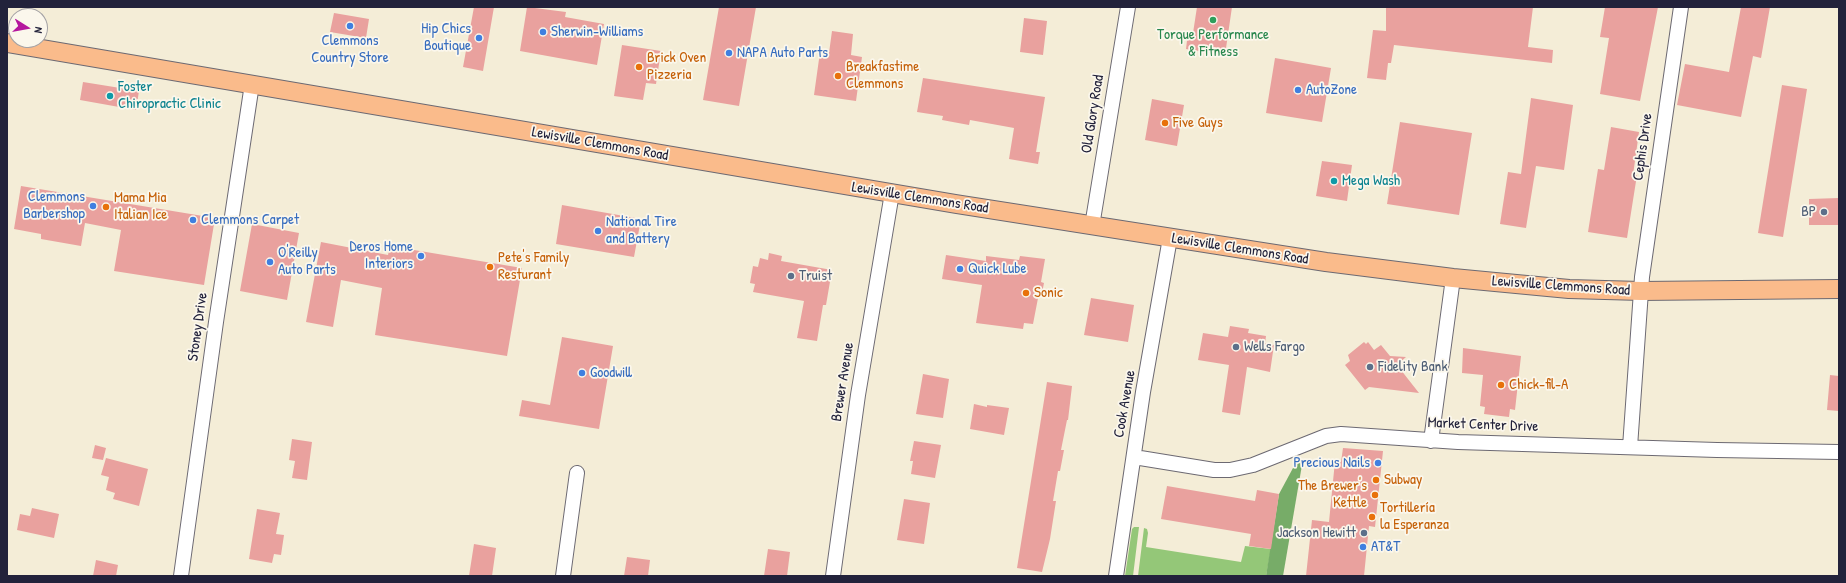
<!DOCTYPE html>
<html>
<head>
<meta charset="utf-8">
<style>
	body { margin:0 }
	#map { position:relative; width:1846px; height:583px; overflow:hidden; background:#f4edd7; font-family:"Patrick Hand",sans-serif }
	canvas { display:block }
	.frame { position:absolute; inset:0; border:8px solid #22223b; pointer-events:none }
	.north { position:absolute; left:8px; top:8px; width:40px; height:40px; box-sizing:border-box; background:#fbf7ec; border:1px solid #a4a2a5; border-radius:50%; rotate:101deg; font-size:11px; font-weight:700; line-height:16px; text-align:center; color:#22223b }
	.north::after { content:''; display:block; margin:auto; width:14px; height:18px; background:#b5179e; clip-path:polygon(50% 0,100% 100%,50% 72%,0 100%) }
</style>
</head>
<body>
<div id="map">
<canvas width="1846" height="583"></canvas>
<div class="frame"></div>
<div class="north">N</div>
</div>
<script>
const ctx = document.querySelector('canvas').getContext('2d');
ctx.lineJoin = 'round';
function paint(path, color) {
  ctx.fillStyle = color;
  ctx.fill(path, 'evenodd');
}
function shape(rows) {
  const path = new Path2D();
  for (const r of rows) {
    path.moveTo(r[0], r[1]);
    for (let i = 2; i < r.length; i += 2) path.lineTo(r[i], r[i + 1]);
  }
  return path;
}
function trace(path, color, width, dash) {
  ctx.strokeStyle = color;
  ctx.lineWidth = width;
  ctx.lineCap = dash ? 'butt' : 'round';
  ctx.setLineDash(dash || []);
  ctx.stroke(path);
}
function write(font, color, halo, rows, align = 'center') {
  ctx.font = font + ' "Patrick Hand",sans-serif';
  ctx.lineWidth = 3.5;
  ctx.setLineDash([]);
  ctx.textBaseline = 'middle';
  ctx.strokeStyle = halo;
  ctx.fillStyle = color;
  for (const [text, x, y, turn = 0] of rows) {
    ctx.save();
    ctx.translate(x, y);
    ctx.rotate((+turn || 0) * Math.PI / 180);
    ctx.textAlign = isNaN(turn) ? turn : align;
    if (halo) ctx.strokeText(text, 0, 0);
    ctx.fillText(text, 0, 0);
    ctx.restore();
  }
}
paint(shape([
	[1134,527,1139,527,1133,576,1125,576,1132,529],
	[1144,528,1147,529,1148,533,1146,547,1241,562,1245,546,1271,549,1266,576,1138,576]
]), '#94c778');
paint(shape([
	[1303,459,1283,576,1266,576,1279,494,1293,468]
]), '#77ac68');
paint(shape([
	[474,7,494,7,483,71,463,67],
	[527,7,566,12,565,17,604,24,597,65,520,51],
	[719,7,756,7,739,106,703,100],
	[1197,7,1232,7,1225,55,1186,49,1188,32,1193,33],
	[1386,7,1533,7,1528,47,1553,50,1552,63,1394,45,1391,63,1388,63,1386,80,1367,78,1373,30,1386,31],
	[1605,7,1658,7,1640,101,1600,94,1609,38,1600,37],
	[1741,7,1770,7,1761,58,1753,56,1741,117,1677,105,1685,64,1729,72],
	[334,13,369,19,366,38,330,32],
	[1024,18,1047,21,1043,55,1020,52],
	[832,31,853,34,851,55,862,57,856,101,814,95,820,52,829,53],
	[622,45,661,51,656,84,646,83,643,100,614,96],
	[1275,58,1331,68,1322,122,1266,113],
	[923,78,1045,97,1036,152,1040,152,1038,164,1009,159,1014,128,970,120,969,125,942,120,943,116,917,112],
	[83,82,139,91,136,110,80,100],
	[1782,85,1807,89,1783,237,1758,233],
	[1531,98,1573,105,1564,170,1536,166,1526,228,1500,224,1508,172,1521,174],
	[1152,99,1184,105,1177,146,1145,140],
	[1400,122,1472,133,1459,215,1387,204],
	[1611,127,1639,132,1633,175,1637,175,1627,238,1588,232,1598,169,1604,170],
	[1322,161,1352,165,1347,201,1316,196],
	[21,186,215,218,204,285,114,271,121,230,85,223,81,246,41,239,41,234,14,229],
	[1839,198,1839,225,1809,225,1809,199],
	[562,205,641,219,634,257,556,244],
	[252,224,299,233,287,300,240,291],
	[321,242,388,255,390,246,522,268,507,356,375,335,382,288,341,280,333,327,306,322],
	[769,253,782,256,781,261,832,270,826,305,823,305,817,341,797,338,804,301,753,292,755,284,750,283,753,266,758,267,760,258,768,260],
	[946,255,986,261,986,256,1019,260,1020,256,1045,259,1041,282,1044,283,1042,293,1039,293,1033,324,1024,323,1023,329,976,323,982,285,942,279],
	[1091,298,1134,305,1128,342,1084,335],
	[1230,326,1249,329,1248,333,1266,336,1265,343,1274,345,1270,372,1247,367,1240,415,1222,412,1229,365,1198,360,1203,333,1228,337],
	[562,337,613,346,599,429,519,416,522,400,550,405],
	[1364,342,1366,344,1368,342,1374,350,1381,345,1390,356,1406,357,1397,365,1419,393,1369,387,1365,390,1345,365,1350,361,1348,355],
	[1463,348,1521,356,1515,410,1510,409,1509,417,1484,414,1485,407,1480,406,1483,375,1462,373],
	[923,374,949,379,943,418,916,414],
	[1830,375,1839,376,1839,411,1827,410],
	[1047,382,1072,386,1068,420,1067,420,1061,450,1064,450,1060,471,1058,471,1053,501,1056,501,1050,539,1042,572,1017,568],
	[974,404,987,407,987,405,1009,408,1004,435,970,429],
	[292,439,312,442,307,480,292,478,295,461,289,460],
	[914,441,941,445,935,478,911,474,913,461,910,461],
	[95,445,106,448,103,460,92,458],
	[1343,448,1383,451,1375,527,1369,526,1364,576,1306,576,1312,520,1329,522,1335,461,1341,462],
	[106,458,148,469,139,506,113,499,115,493,106,490,109,477,101,475],
	[1167,486,1255,501,1257,490,1279,494,1271,549,1249,546,1251,534,1161,519],
	[904,499,930,503,924,544,897,540],
	[32,508,59,514,54,538,17,530,20,514,30,516],
	[257,509,280,513,276,534,284,535,281,555,274,554,272,563,249,559],
	[474,544,496,548,492,576,469,576],
	[768,549,790,552,787,576,764,576],
	[627,557,650,560,648,576,624,576],
	[96,560,118,565,116,576,93,576]
]), '#e9a19e');
const minor = shape([
	[1092,226,1128,7],
	[1431,441,1453,278],
	[1630,447,1642,277,1681,7],
	[1134,457,1214,470,1230,470,1253,465,1326,436,1341,434,1458,442,1717,450,1839,452],
	[181,576,216,322,252,84],
	[563,576,577,473],
	[833,576,858,395,892,193],
	[1116,576,1143,392,1170,238]
]);
const major = shape([
	[7,43,956,204,1326,262,1453,278,1569,289,1641,291,1839,289]
]);
trace(minor, '#6c6972', 16);
trace(major, '#6c6972', 20);
trace(minor, '#fff', 14);
trace(major, '#fabb8b', 18);
for (const [x, y, r, color] of [
	[1213,20,4,"#2e9e5b"],
	[350,26,4,"#3f7fe0"],
	[543,32,4,"#3f7fe0"],
	[479,38,4,"#3f7fe0"],
	[729,53,4,"#3f7fe0"],
	[639,67,4,"#e8710a"],
	[838,76,4,"#e8710a"],
	[1298,90,4,"#3f7fe0"],
	[110,96,4,"#0f9aa8"],
	[1165,123,4,"#e8710a"],
	[1334,181,4,"#0f9aa8"],
	[93,206,4,"#3f7fe0"],
	[106,207,4,"#e8710a"],
	[1824,212,4,"#5c6f8a"],
	[193,220,4,"#3f7fe0"],
	[598,231,4,"#3f7fe0"],
	[421,256,4,"#3f7fe0"],
	[270,262,4,"#3f7fe0"],
	[490,267,4,"#e8710a"],
	[960,269,4,"#3f7fe0"],
	[791,276,4,"#5c6f8a"],
	[1026,293,4,"#e8710a"],
	[1236,347,4,"#5c6f8a"],
	[1370,367,4,"#5c6f8a"],
	[582,373,4,"#3f7fe0"],
	[1501,385,4,"#e8710a"],
	[1378,463,4,"#3f7fe0"],
	[1376,480,4,"#e8710a"],
	[1375,495,4,"#e8710a"],
	[1372,517,4,"#e8710a"],
	[1364,533,4,"#5c6f8a"],
	[1363,547,4,"#3f7fe0"]
]) {
  const dot = new Path2D();
  dot.arc(x, y, r, 0, 2 * Math.PI);
  ctx.fillStyle = color;
  ctx.fill(dot);
  trace(dot, '#fbf7ec', 1.5);
}
write('15px', '#366cbe', '#fbf7ec', [
	["Hip Chics",471,29,"right"],
	["Boutique",471,46,"right"],
	["Sherwin-Williams",551,32],
	["Clemmons",350,41,"center"],
	["Country Store",350,58,"center"],
	["NAPA Auto Parts",737,53],
	["AutoZone",1306,90],
	["Clemmons",85,197,"right"],
	["Barbershop",85,214,"right"],
	["Clemmons Carpet",201,220],
	["National Tire",606,222],
	["and Battery",606,239],
	["Deros Home",413,247,"right"],
	["Interiors",413,264,"right"],
	["O'Reilly",278,253],
	["Auto Parts",278,270],
	["Quick Lube",968,269],
	["Goodwill",590,373],
	["Precious Nails",1370,463,"right"],
	["AT&T",1371,547]
], 'left');
write('15px', '#27864d', '#fbf7ec', [
	["Torque Performance",1213,35],
	["& Fitness",1213,52]
]);
write('15px', '#c56008', '#fbf7ec', [
	["Brick Oven",647,58],
	["Pizzeria",647,75],
	["Breakfastime",846,67],
	["Clemmons",846,84],
	["Five Guys",1173,123],
	["Mama Mia",114,198],
	["Italian Ice",114,215],
	["Pete's Family",498,258],
	["Resturant",498,275],
	["Sonic",1034,293],
	["Chick-fil-A",1509,385],
	["Subway",1384,480],
	["The Brewer's",1367,486,"right"],
	["Kettle",1367,503,"right"],
	["Tortillería",1380,508],
	["la Esperanza",1380,525]
], 'left');
write('15px', '#0d838f', '#fbf7ec', [
	["Foster",118,87],
	["Chiropractic Clinic",118,104],
	["Mega Wash",1342,181]
], 'left');
write('15px', '#22223b', '#fbf7ec', [
	["Old Glory Road",1093,114,-81],
	["Lewisville Clemmons Road",600,144,10],
	["Cephis Drive",1643,147,-82],
	["Lewisville Clemmons Road",920,198,9],
	["Lewisville Clemmons Road",1240,249,9],
	["Lewisville Clemmons Road",1561,286,4],
	["Stoney Drive",198,327,-82],
	["Brewer Avenue",843,382,-81],
	["Cook Avenue",1125,404,-80],
	["Market Center Drive",1483,425,2]
]);
write('15px', '#4e5e75', '#fbf7ec', [
	["BP",1816,212,"right"],
	["Truist",799,276],
	["Wells Fargo",1244,347],
	["Fidelity Bank",1378,367],
	["Jackson Hewitt",1356,533,"right"]
], 'left');
</script>
</body>
</html>
